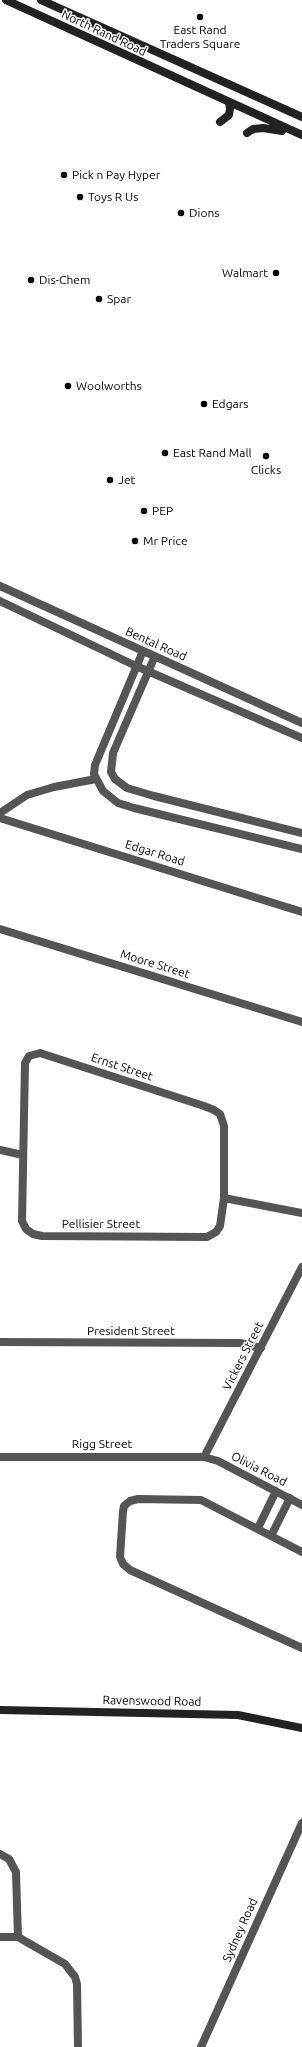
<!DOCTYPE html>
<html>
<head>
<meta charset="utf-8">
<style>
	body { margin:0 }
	canvas { display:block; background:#fff }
</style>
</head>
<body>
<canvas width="302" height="2047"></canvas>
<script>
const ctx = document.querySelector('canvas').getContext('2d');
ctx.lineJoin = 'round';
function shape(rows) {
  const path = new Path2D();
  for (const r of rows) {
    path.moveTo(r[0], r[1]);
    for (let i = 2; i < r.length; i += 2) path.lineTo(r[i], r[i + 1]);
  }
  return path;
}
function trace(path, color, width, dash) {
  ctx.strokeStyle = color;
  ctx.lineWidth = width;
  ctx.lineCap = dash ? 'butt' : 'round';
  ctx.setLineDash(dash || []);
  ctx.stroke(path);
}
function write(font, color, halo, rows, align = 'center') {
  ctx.font = font + ' Ubuntu,sans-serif';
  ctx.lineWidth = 3;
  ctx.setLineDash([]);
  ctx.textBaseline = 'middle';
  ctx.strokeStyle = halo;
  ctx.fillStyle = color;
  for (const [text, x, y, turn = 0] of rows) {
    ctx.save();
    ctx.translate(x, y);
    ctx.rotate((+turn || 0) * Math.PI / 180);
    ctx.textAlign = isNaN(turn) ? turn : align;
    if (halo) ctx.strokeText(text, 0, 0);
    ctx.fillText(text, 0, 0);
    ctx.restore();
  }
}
trace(shape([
	[0,586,302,723],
	[0,601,136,666,302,738],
	[143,651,95,765,94,774,103,791,118,803,134,808,302,849],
	[155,656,113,753,111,772,115,779,127,788,154,796,302,833],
	[0,813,27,795,54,787,96,779],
	[0,818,302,912],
	[0,929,302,1022],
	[40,1053,204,1106,214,1110,220,1114,224,1126,224,1198,220,1226,216,1232,207,1237,42,1236,33,1234,26,1229,22,1221,25,1063,29,1056,40,1053],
	[0,1150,23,1155],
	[224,1198,302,1213],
	[0,1342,240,1343,261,1348],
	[0,1457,204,1457,218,1461,302,1505],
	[204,1457,302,1267],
	[258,1528,276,1491],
	[271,1536,290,1498],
	[302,1552,201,1500,138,1499,130,1501,124,1506,123,1511,120,1557,123,1564,130,1570,302,1648],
	[0,1854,9,1859,16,1872,18,1937],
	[0,1937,18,1937],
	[18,1937,65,1964,75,1977,77,1984,78,2047],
	[201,2047,302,1823]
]), '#555', 8);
trace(shape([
	[6,0,302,135],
	[41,0,302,117],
	[220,122,229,115,230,108,229,103],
	[247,133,253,129,263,128,282,131],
	[0,1710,238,1715,302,1728]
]), '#222', 8);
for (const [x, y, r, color] of [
	[200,17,4,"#000"],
	[64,175,4,"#000"],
	[80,197,4,"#000"],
	[181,213,4,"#000"],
	[276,273,4,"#000"],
	[31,280,4,"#000"],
	[99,299,4,"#000"],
	[68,386,4,"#000"],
	[204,404,4,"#000"],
	[165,453,4,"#000"],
	[266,456,4,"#000"],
	[110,480,4,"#000"],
	[144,511,4,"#000"],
	[135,541,4,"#000"]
]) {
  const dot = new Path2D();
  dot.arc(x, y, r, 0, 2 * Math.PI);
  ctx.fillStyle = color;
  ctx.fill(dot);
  trace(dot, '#fff', 1.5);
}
write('12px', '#000', '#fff', [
	["East Rand",200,30,"center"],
	["Traders Square",200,44,"center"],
	["Pick n Pay Hyper",72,175],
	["Toys R Us",88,197],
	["Dions",189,213],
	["Walmart",268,273,"right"],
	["Dis-Chem",39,280],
	["Spar",107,299],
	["Woolworths",76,386],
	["Edgars",212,404],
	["East Rand Mall",173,453],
	["Clicks",266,470,"center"],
	["Jet",118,480],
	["PEP",152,511],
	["Mr Price",143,541]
], 'left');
write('12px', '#000', '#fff', [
	["North Rand Road",104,33,25],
	["Bental Road",156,644,24],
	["Edgar Road",155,853,17],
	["Moore Street",155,964,17],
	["Ernst Street",122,1067,18],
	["Pellisier Street",101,1224],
	["President Street",131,1331],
	["Vickers Street",243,1356,-63],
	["Rigg Street",102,1444],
	["Olivia Road",259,1469,27],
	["Ravenswood Road",152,1701,1],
	["Sydney Road",240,1930,-66]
]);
</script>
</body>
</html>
